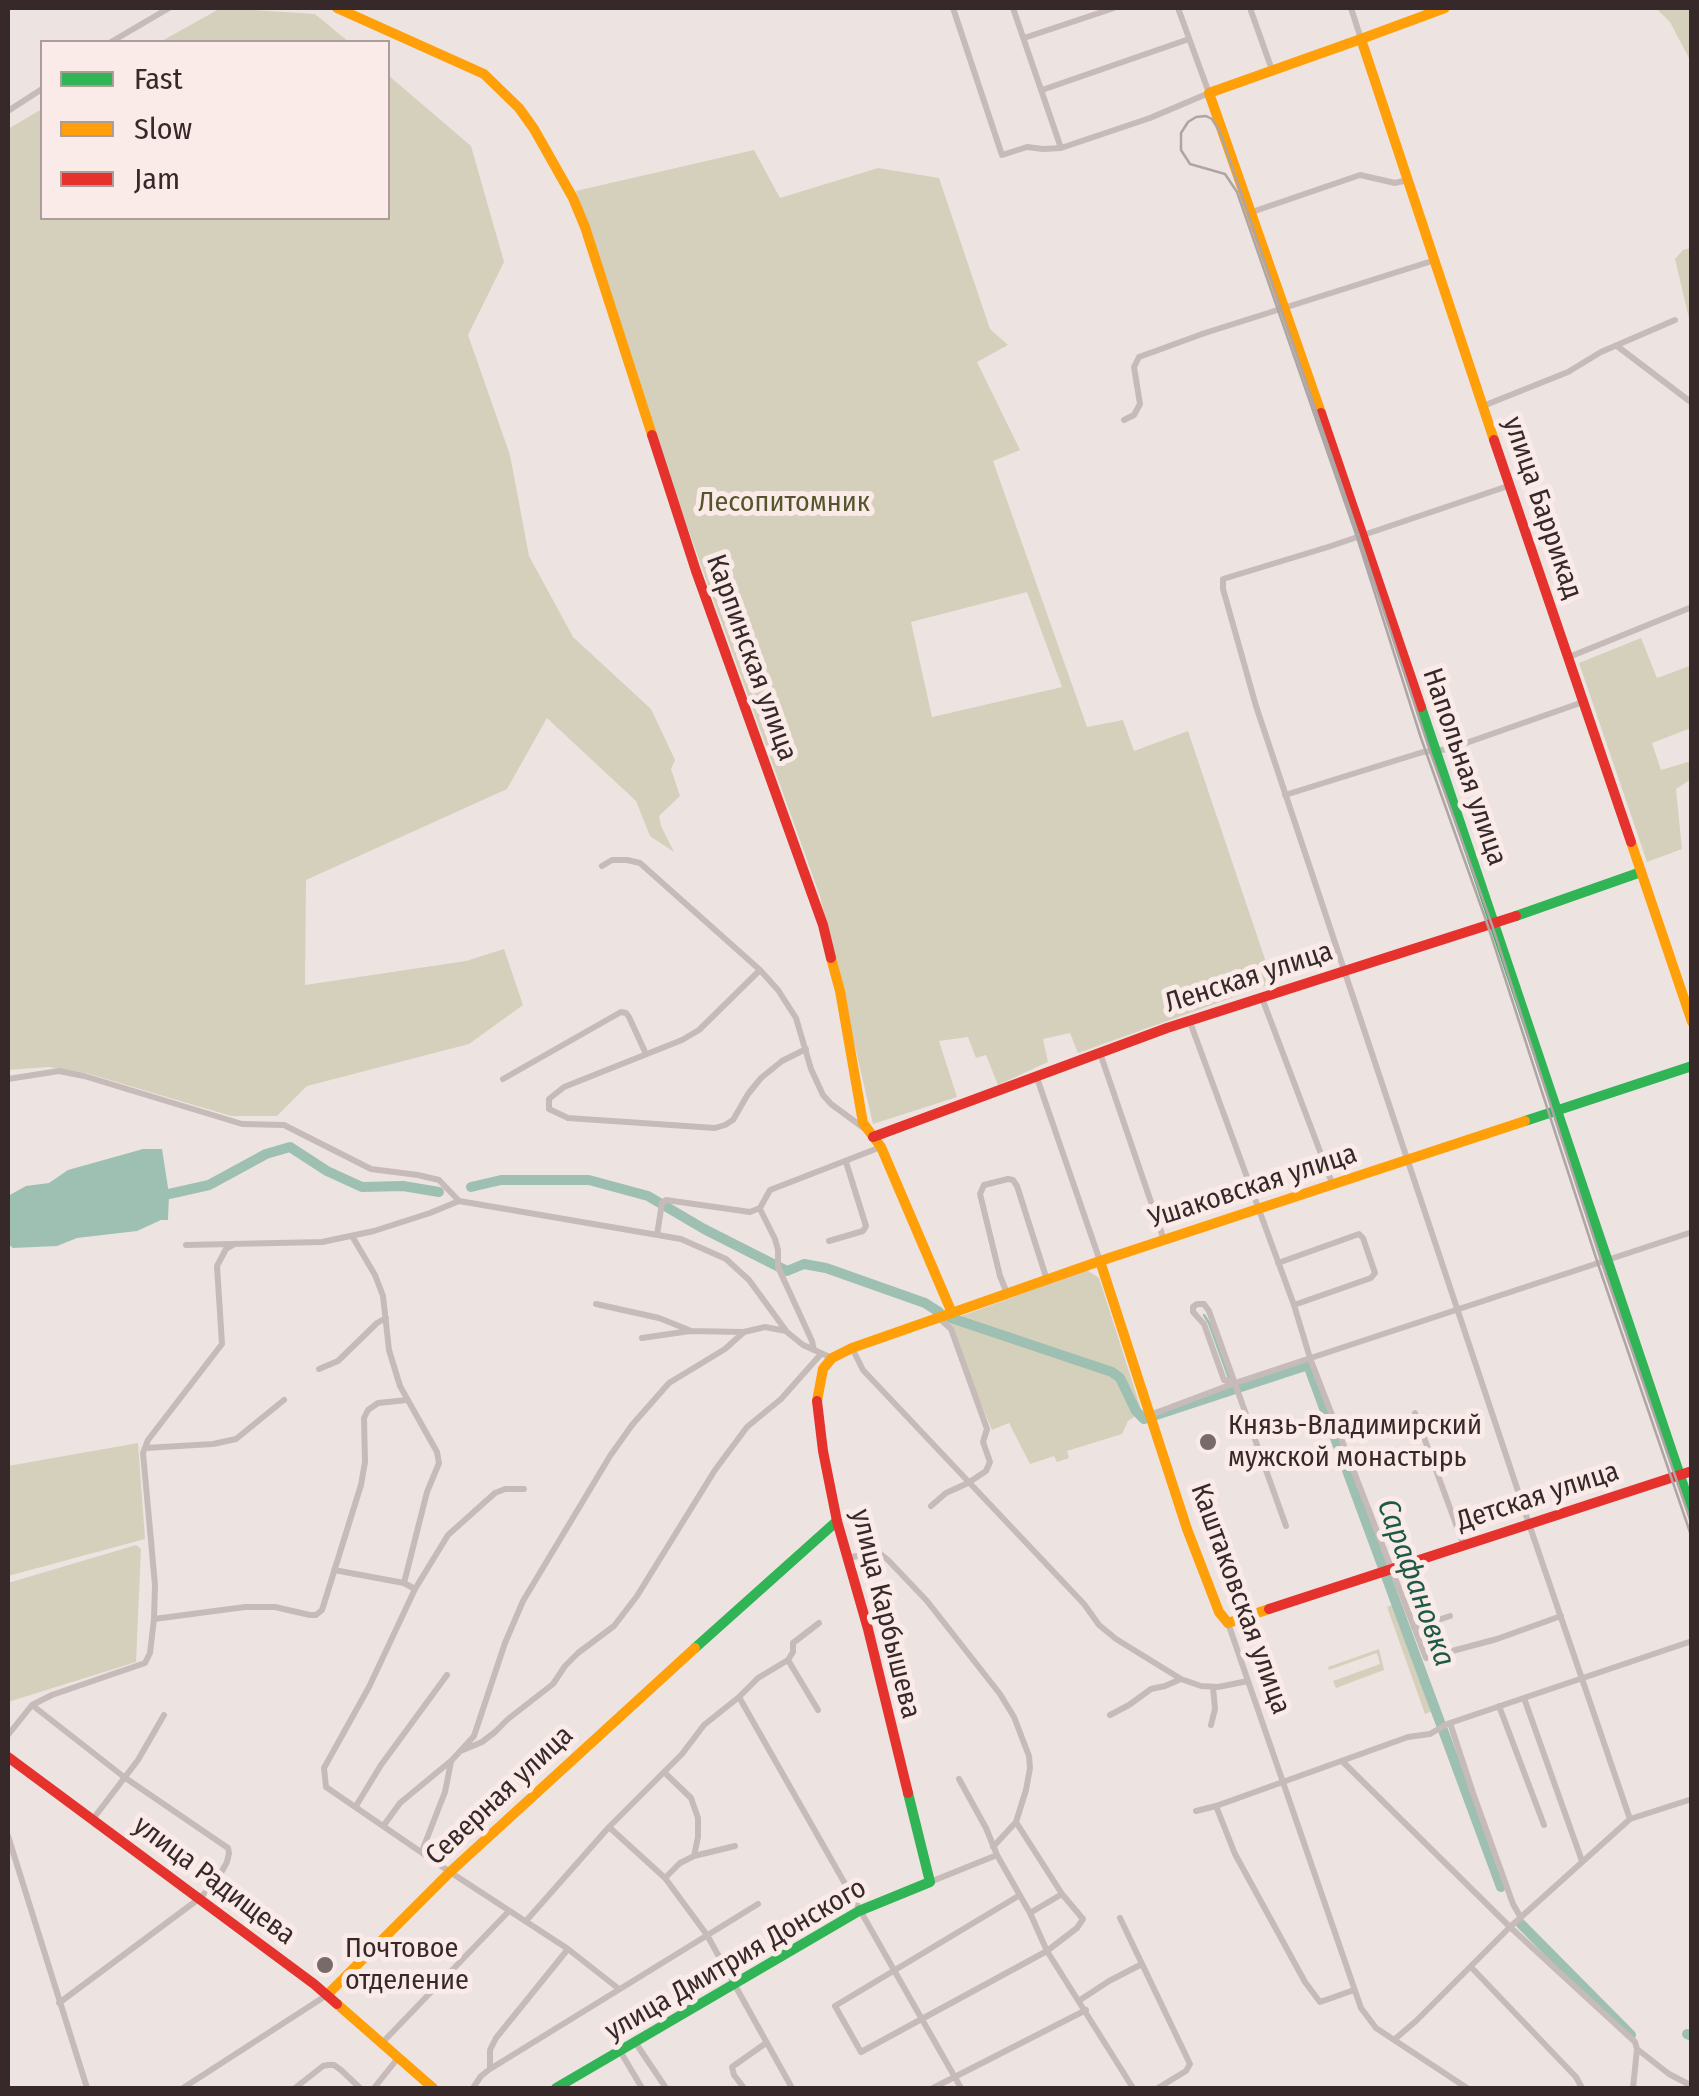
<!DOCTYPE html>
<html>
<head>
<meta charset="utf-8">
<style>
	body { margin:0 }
	#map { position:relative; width:1699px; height:2096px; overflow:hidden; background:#ede4e1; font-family:"Fira Sans Condensed",sans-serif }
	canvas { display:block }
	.frame { position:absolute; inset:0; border:10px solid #372829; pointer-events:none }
	.legend { position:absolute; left:40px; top:40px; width:350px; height:180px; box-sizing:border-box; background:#faebe8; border:2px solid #ac9d9c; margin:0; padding:12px 18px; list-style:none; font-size:30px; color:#372829 }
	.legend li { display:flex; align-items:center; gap:20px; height:50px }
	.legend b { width:50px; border:2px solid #ac9d9c }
</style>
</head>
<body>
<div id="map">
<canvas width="1699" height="2096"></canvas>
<div class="frame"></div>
<ul class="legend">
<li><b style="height:12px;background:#30b455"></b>Fast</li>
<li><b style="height:12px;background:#ff9f0a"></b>Slow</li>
<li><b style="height:12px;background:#e5322d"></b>Jam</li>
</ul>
</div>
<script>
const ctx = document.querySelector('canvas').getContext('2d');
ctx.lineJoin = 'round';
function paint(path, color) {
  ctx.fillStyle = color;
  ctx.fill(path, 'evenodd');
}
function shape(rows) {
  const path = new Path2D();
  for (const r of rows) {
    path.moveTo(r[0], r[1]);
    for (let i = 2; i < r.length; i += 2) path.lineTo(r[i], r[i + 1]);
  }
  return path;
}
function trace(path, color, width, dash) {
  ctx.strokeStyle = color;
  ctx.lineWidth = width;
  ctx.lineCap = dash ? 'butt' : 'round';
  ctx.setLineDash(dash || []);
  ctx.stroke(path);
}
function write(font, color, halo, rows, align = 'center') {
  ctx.font = font + ' "Fira Sans Condensed",sans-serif';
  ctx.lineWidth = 10;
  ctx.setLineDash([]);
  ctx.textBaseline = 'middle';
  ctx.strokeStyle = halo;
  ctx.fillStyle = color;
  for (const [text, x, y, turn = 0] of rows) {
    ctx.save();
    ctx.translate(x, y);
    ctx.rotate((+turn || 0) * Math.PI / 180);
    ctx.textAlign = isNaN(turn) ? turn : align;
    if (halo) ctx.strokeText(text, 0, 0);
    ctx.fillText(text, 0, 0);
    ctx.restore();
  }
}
paint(shape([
	[221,8,315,14,349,42,160,42],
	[1656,8,1691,8,1691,62,1670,22],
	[388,75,471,146,504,262,468,335,510,455,529,556,573,637,651,709,675,760,671,769,680,796,659,816,661,826,674,852,650,836,636,801,547,718,507,789,306,880,305,985,466,961,504,949,523,1005,469,1044,307,1086,277,1116,231,1116,86,1073,48,1067,8,1070,8,129,42,109,42,218,388,218],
	[754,150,780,198,878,168,939,178,990,329,1008,345,977,362,1020,450,993,461,1087,727,1123,720,1134,751,1188,731,1273,983,1078,1053,1070,1033,1043,1039,1048,1062,998,1085,986,1055,976,1058,968,1037,939,1041,957,1097,873,1124,820,896,669,476,598,253,576,191],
	[1027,592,1062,687,932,717,911,622],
	[1691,248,1692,248,1691,327,1675,259,1683,250],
	[1641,638,1657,678,1692,665,1691,728,1652,743,1661,770,1691,761,1691,779,1676,789,1682,849,1647,862,1579,663],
	[1087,1270,1099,1278,1142,1412,1128,1421,1122,1434,1067,1451,1069,1458,1057,1462,1054,1456,1030,1464,1009,1423,992,1430,966,1369,957,1338,948,1321],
	[138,1443,145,1539,8,1576,8,1466],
	[136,1545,141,1549,136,1662,8,1702,8,1583],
	[1395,1604,1435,1710,1425,1714,1387,1607],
	[1379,1649,1384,1670,1336,1688,1333,1681,1380,1664,1377,1653,1329,1670,1328,1667]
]), '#d5d0bb');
paint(shape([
	[143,1149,162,1149,169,1194,168,1220,161,1220,137,1231,77,1238,57,1246,13,1248,8,1244,8,1196,26,1186,49,1183,68,1170]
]), '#9dc0b2');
trace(shape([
	[1204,1315,1209,1323,1229,1378]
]), '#9dc0b2', 2.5);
trace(shape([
	[471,1187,501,1180,589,1180,648,1196,704,1229,787,1271,804,1264,826,1268,925,1303,939,1312],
	[169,1194,209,1185,266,1154,290,1147,327,1171,362,1187,403,1186,439,1192],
	[948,1317,1112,1372,1120,1378,1136,1411,1144,1419,1235,1389],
	[1238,1388,1308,1365,1501,1887],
	[1521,1924,1631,2035],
	[1687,2034,1692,2036]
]), '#9dc0b2', 10);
trace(shape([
	[953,8,1002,155,1027,147,1043,149,1061,148,1150,118,1209,93,1178,8],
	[1013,8,1061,148],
	[1250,8,1272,70],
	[1351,8,1361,39],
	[1024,38,1114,8],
	[111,42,169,8],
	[1042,90,1189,39],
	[8,111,42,89],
	[1252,212,1360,175,1395,183,1408,180],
	[1617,346,1692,403],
	[1483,406,1568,372,1601,352,1675,320],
	[1124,420,1134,415,1140,404,1134,367,1139,357,1205,333,1432,261],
	[1511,485,1328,547,1223,579,1223,589,1256,706,1529,1524,1630,1819],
	[1569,657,1692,607],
	[1285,795,1423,752,1449,749,1583,702],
	[602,866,612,860,627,860,640,863,760,970,778,990,796,1018,811,1069,823,1095,831,1104,865,1129],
	[760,970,699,1030,682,1040,564,1087,549,1099,549,1109,568,1118,715,1128,725,1125,733,1120,748,1094,761,1078,782,1061,806,1049],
	[1262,998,1332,1183],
	[1190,1022,1294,1305,1310,1358,1426,1658,1497,1639,1561,1616],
	[1100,1053,1164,1240],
	[1037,1078,1100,1261],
	[8,1079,59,1071,84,1076,242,1124,284,1125,371,1169,418,1175,439,1180,459,1201,681,1239,726,1259,749,1280,787,1332,803,1345,832,1358],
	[503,1079,621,1012,626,1013,629,1017,646,1054],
	[760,1209,775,1239,778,1250,778,1267,812,1341,814,1350],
	[657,1235,662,1203,666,1200,750,1212,760,1208,770,1190,881,1147],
	[352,1236,375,1275,383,1296,389,1350,400,1386,437,1452,439,1463,427,1492,404,1583],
	[829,1241,863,1231,866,1226,846,1162],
	[186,1245,322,1242,374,1231,430,1213,459,1201],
	[1278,1263,1359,1234,1363,1238,1375,1273,1371,1278,1294,1305],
	[1007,1293,1000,1276,980,1194,984,1185,1008,1179,1013,1180,1017,1186,1047,1280],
	[596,1304,659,1318,689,1330],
	[642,1338,690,1331,744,1332,765,1327,786,1331],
	[852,1348,863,1370,1084,1604,1099,1625,1116,1639,1181,1679,1201,1686,1218,1687,1248,1681],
	[319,1369,338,1361,377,1323,386,1318],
	[1233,1382,1224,1380,1204,1324,1193,1312,1193,1307,1197,1304,1204,1304,1209,1311,1286,1526],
	[1415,1413,1464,1546],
	[1150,1415,1235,1383,1692,1232],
	[145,1448,213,1444,236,1439,284,1400],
	[931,1506,946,1493,968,1483,986,1471,990,1462,983,1442,987,1429,951,1329,939,1318],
	[847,1558,878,1552,888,1560,927,1601,1000,1694,1014,1717,1029,1756,1030,1768,1026,1790,1016,1822,993,1847],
	[334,1570,404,1583,415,1589],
	[154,1619,245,1607,275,1607,310,1615,316,1615,322,1610,361,1485,365,1462,364,1418,368,1410,378,1403,407,1400],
	[1228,1623,1361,2008,1376,2028,1467,2088],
	[1414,1628,1450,1616],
	[788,1660,818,1710],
	[739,1697,961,2088],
	[1524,1698,1582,1861],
	[32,1705,124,1777,228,1848,229,1853,227,1862,217,1880,200,1898,59,2003],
	[1499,1706,1544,1825],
	[1110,1715,1129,1705,1151,1689,1165,1686,1181,1679],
	[1450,1723,1473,1793,1513,1904,1521,1918],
	[1211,1725,1215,1709,1213,1687],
	[8,1735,32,1705,52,1695,145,1663,150,1653,154,1619,155,1585,143,1453,148,1440,222,1344,217,1266,226,1249,235,1244],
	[463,1750,482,1742,495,1732,508,1719,553,1684,565,1666,578,1653,614,1626,637,1596,715,1470,747,1427,781,1399,821,1354],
	[1342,1761,1510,1927,1635,2042,1637,2049,1633,2088],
	[664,1772,691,1798,698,1818,698,1837,694,1856],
	[959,1779,986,1828,997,1855,1030,1913,1047,1951,1133,2088],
	[356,1806,381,1765,447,1675],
	[1216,1806,1235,1854,1305,1982,1320,2002,1354,1990],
	[1196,1811,1216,1806,1408,1737,1430,1734,1447,1724,1692,1641],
	[93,1819,138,1760,164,1715],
	[1016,1822,1062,1894,1083,1919,1077,1928,1047,1951,861,2052,835,2006,1020,1895],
	[384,1825,400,1803,452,1760,474,1736,505,1643,523,1601,610,1456,632,1425,669,1383,725,1349,744,1332],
	[609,1827,665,1878,707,1935,792,2088],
	[8,1836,87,2088],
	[422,1851,445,1792,451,1762],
	[665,1878,680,1863,694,1856,735,1846],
	[930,1882,997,1855],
	[1030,1913,1062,1894],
	[1120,1918,1190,2064,1186,2071,1158,2088],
	[526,1921,609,1827,682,1754,704,1725,739,1697,758,1678,788,1660,793,1652,793,1643,819,1623],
	[568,1949,619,1989],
	[1471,1967,1576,2077,1582,2088],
	[1080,2000,1109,1981,1142,1964],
	[1395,2039,1416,2021,1510,1927,1630,1819,1692,1799],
	[635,2042,666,2088],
	[382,2043,509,1911],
	[1637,2049,1669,2074,1692,2086],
	[620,2051,642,2088],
	[490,2069,490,2050,496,2038,568,1949,450,1872,326,1787,324,1768,369,1687,415,1589,448,1535,495,1493,505,1489,524,1489],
	[183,2088,327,1995],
	[295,2088,323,2066,328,2065,334,2065,341,2070,360,2088],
	[374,2088,398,2058],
	[473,2088,481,2076,490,2069,758,1904],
	[744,2088,734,2075,732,2067,766,2043],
	[933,2088,1086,2010]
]), '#c7bbba', 6);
trace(shape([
	[1421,707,1692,1511],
	[1516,916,1641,872],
	[1525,1121,1692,1066],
	[695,1648,837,1521],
	[556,2088,859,1911,930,1882,908,1793]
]), '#30b455', 10);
trace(shape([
	[337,8,484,74,519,108,534,129,573,198,585,227,652,435],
	[1445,8,1361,39,1494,440],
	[1321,413,1209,93,1361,39],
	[1631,842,1692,1022],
	[831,958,840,991,863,1123,881,1147,952,1313],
	[1100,1261,1187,1529,1219,1612,1228,1623,1269,1609],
	[817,1401,823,1369,832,1358,852,1348,1100,1261,1525,1121],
	[327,1995,450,1872,695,1648],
	[337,2004,433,2088]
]), '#ff9f0a', 10);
trace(shape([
	[1321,413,1421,707],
	[652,435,696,571,823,925,831,958],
	[1494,440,1631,842],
	[873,1137,1167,1028,1516,916],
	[817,1401,823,1451,837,1521,868,1629,908,1793],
	[1269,1609,1692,1471],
	[8,1757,314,1984,337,2004]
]), '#e5322d', 10);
trace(shape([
	[1692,1525,1602,1263,1492,925,1430,751,1359,536,1220,132,1212,119,1206,116,1196,117,1188,122,1181,133,1181,150,1190,164,1225,174,1237,192,1357,537,1421,738,1488,926,1598,1264,1692,1538]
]), '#aea5a5', 2.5);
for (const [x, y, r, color] of [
	[1208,1442,10,"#776a69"],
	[325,1965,10,"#776a69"]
]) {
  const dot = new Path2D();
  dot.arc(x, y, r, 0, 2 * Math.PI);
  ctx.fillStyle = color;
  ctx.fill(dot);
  trace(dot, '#faebe8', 4);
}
write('28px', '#56552c', '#faebe8', [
	["Лесопитомник",784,503]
]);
write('28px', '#372829', '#faebe8', [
	["улица Баррикад",1542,508,71],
	["Карпинская улица",751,658,70],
	["Напольная улица",1464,767,71],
	["Ленская улица",1249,978,-18],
	["Ушаковская улица",1253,1187,-18],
	["Детская улица",1538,1497,-18],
	["Каштаковская улица",1240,1599,70],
	["улица Карбышева",885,1614,76],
	["Северная улица",500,1796,-43],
	["улица Радищева",214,1881,37],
	["улица Дмитрия Донского",736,1960,-30]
]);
write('28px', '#372829', '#faebe8', [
	["Князь-Владимирский",1228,1426],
	["мужской монастырь",1228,1458],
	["Почтовое",345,1949],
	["отделение",345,1981]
], 'left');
write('italic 30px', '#1d5947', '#faebe8', [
	["Сарафановка",1415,1583,70]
]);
</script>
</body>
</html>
